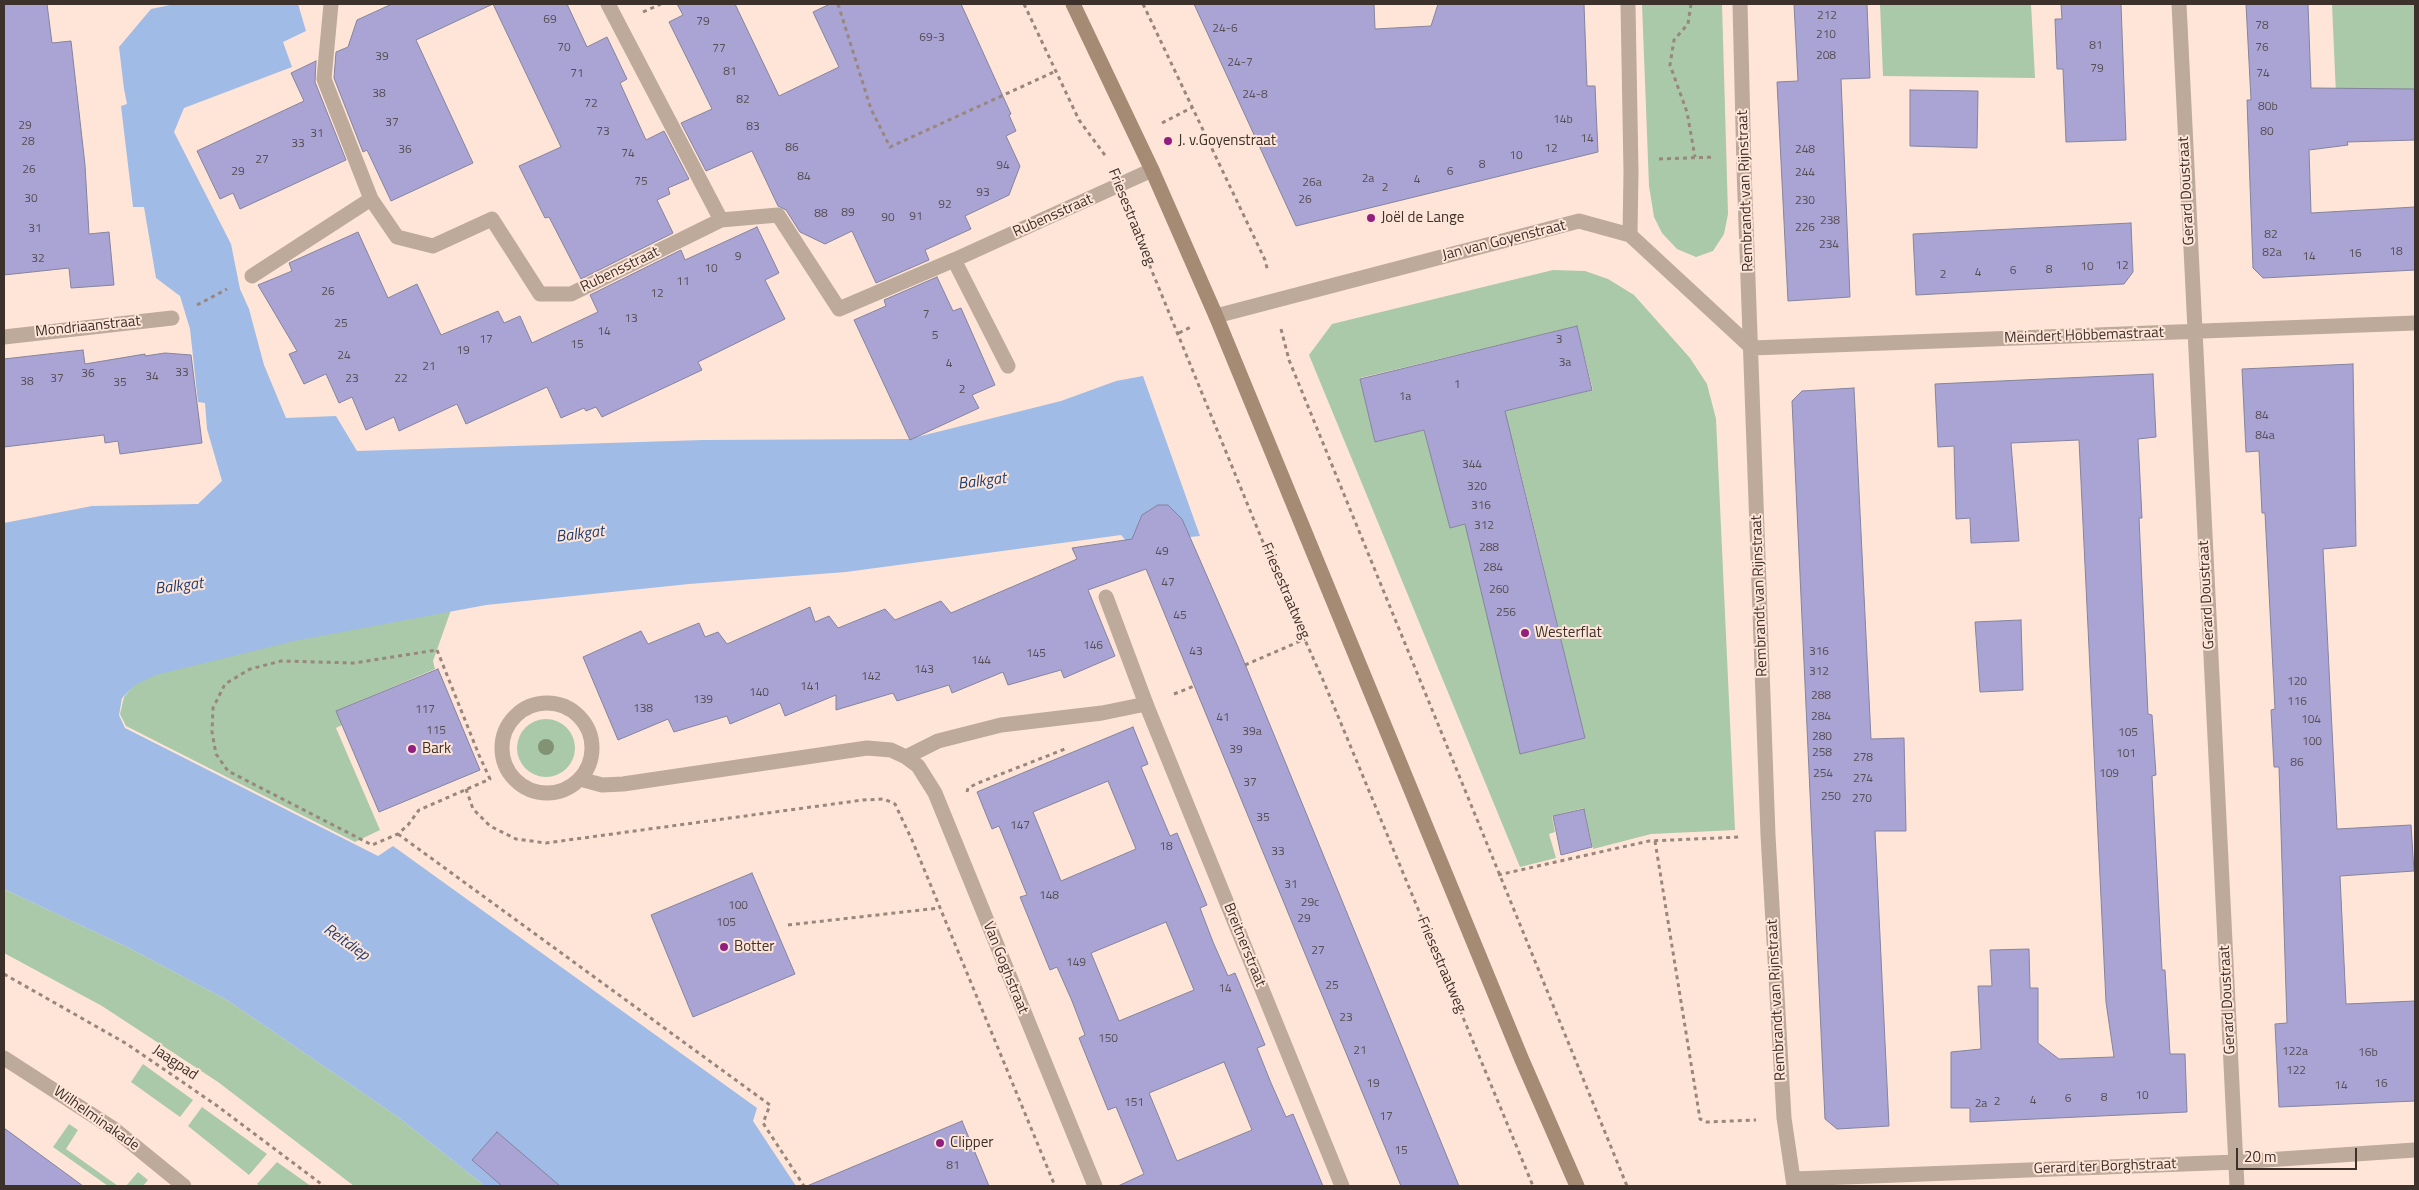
<!DOCTYPE html>
<html>
<head>
<meta charset="utf-8">
<style>
	body { margin:0 }
	#map { position:relative; width:2419px; height:1190px; overflow:hidden; background:#fee5d8; font-family:"Titillium Web",sans-serif }
	canvas { display:block }
	.frame { position:absolute; inset:0; border:5px solid #3d312b; pointer-events:none }
	.scale { position:absolute; left:2236px; top:1148px; width:121px; height:22px; box-sizing:border-box; border:2px solid #3d312b; border-top:0; padding-left:6px; font-size:15px; line-height:18px; white-space:nowrap; color:#3d312b; -webkit-text-stroke:4px #fee5d8; paint-order:stroke }
</style>
</head>
<body>
<div id="map">
<canvas width="2419" height="1190"></canvas>
<div class="frame"></div>
<div class="scale">20 m</div>
</div>
<script>
const ctx = document.querySelector('canvas').getContext('2d');
ctx.lineJoin = 'round';
function paint(path, color) {
  ctx.fillStyle = color;
  ctx.fill(path, 'evenodd');
}
function shape(rows) {
  const path = new Path2D();
  for (const r of rows) {
    if (r.length === 3) {
      path.moveTo(r[0] + r[2], r[1]);
      path.arc(r[0], r[1], r[2], 0, 2 * Math.PI);
      continue;
    }
    path.moveTo(r[0], r[1]);
    for (let i = 2; i < r.length; i += 2) path.lineTo(r[i], r[i + 1]);
  }
  return path;
}
function trace(path, color, width, dash) {
  ctx.strokeStyle = color;
  ctx.lineWidth = width;
  ctx.lineCap = dash ? 'butt' : 'round';
  ctx.setLineDash(dash || []);
  ctx.stroke(path);
}
function write(font, color, halo, rows, align = 'center') {
  ctx.font = font + ' "Titillium Web",sans-serif';
  ctx.lineWidth = 4;
  ctx.setLineDash([]);
  ctx.textBaseline = 'middle';
  ctx.strokeStyle = halo;
  ctx.fillStyle = color;
  for (const [text, x, y, turn = 0] of rows) {
    ctx.save();
    ctx.translate(x, y);
    ctx.rotate((+turn || 0) * Math.PI / 180);
    ctx.textAlign = isNaN(turn) ? turn : align;
    if (halo) ctx.strokeText(text, 0, 0);
    ctx.fillText(text, 0, 0);
    ctx.restore();
  }
}
paint(shape([
	[1642,4,1722,4,1728,214,1724,234,1713,251,1696,257,1677,249,1662,233,1654,217,1649,186],
	[1880,4,2031,4,2035,78,1883,76],
	[2332,4,2415,4,2415,92,2336,95],
	[1553,270,1585,271,1608,279,1634,295,1690,358,1707,384,1716,419,1735,830,1651,834,1593,849,1584,808,1552,816,1555,832,1549,834,1556,858,1520,867,1309,355,1332,324],
	[1577,326,1593,390,1468,420,1515,449,1585,738,1521,754,1465,524,1450,528,1424,430,1375,442,1360,378],
	[451,610,433,661,435,669,338,710,344,724,336,728,380,830,355,842,126,726,120,714,124,697,136,683,157,674,296,639],
	[546,748,29],
	[4,889,129,948,227,1000,398,1117,485,1186,354,1186,218,1082,102,1006,4,953],
	[143,1064,193,1100,180,1117,131,1082],
	[202,1107,267,1154,249,1175,188,1126],
	[69,1124,78,1130,66,1149,118,1186,108,1186,53,1147],
	[277,1162,308,1184,311,1186,260,1186,257,1184],
	[138,1172,148,1180,143,1186,126,1186]
]), '#a9c9a9');
paint(shape([
	[175,4,298,4,306,31,283,42,292,67,184,108,174,132,231,244,240,289,249,309,264,365,286,418,336,416,357,451,703,440,909,439,1061,401,1116,381,1143,376,1200,536,1128,543,1121,535,846,572,689,584,486,605,294,641,156,675,135,685,122,698,119,715,125,728,378,856,393,846,757,1108,753,1121,796,1186,485,1186,398,1117,227,1000,129,948,4,889,4,523,92,506,198,504,222,481,207,429,205,403,198,402,190,329,180,296,156,278,144,207,133,207,121,106,127,104,124,89,119,47,151,9]
]), '#a0bbe5');
const building = shape([
	[4,4,47,4,52,43,71,41,85,165,89,234,109,232,114,285,71,288,69,268,4,275,4,4],
	[392,4,567,4,587,47,607,37,627,79,620,83,646,140,664,131,689,179,668,188,670,194,657,200,673,233,581,279,549,217,545,218,519,166,561,147,493,4,416,40,473,163,391,201,367,150,363,152,334,78,336,52,348,47,357,20,392,4],
	[677,4,735,4,779,96,839,67,813,12,830,4,961,4,1011,114,1009,115,1016,131,1006,136,1020,166,1009,195,965,216,971,229,925,250,929,260,876,283,852,231,825,244,800,232,786,210,778,206,752,151,706,171,681,123,712,109,669,22,683,15,677,4],
	[1194,4,1374,4,1375,29,1431,26,1438,4,1584,4,1587,86,1595,86,1598,152,1296,226,1194,4],
	[1794,4,1867,4,1870,78,1841,79,1850,297,1788,301,1777,82,1798,81,1794,4],
	[2061,4,2121,4,2126,140,2066,142,2063,69,2057,69,2055,19,2062,19,2061,4],
	[2246,4,2308,4,2311,88,2415,89,2415,140,2347,142,2348,145,2309,150,2311,213,2415,207,2415,270,2263,278,2253,268,2247,100,2251,100,2246,4],
	[316,61,315,82,346,160,240,209,233,193,220,199,197,151,304,101,291,73,316,61],
	[1910,90,1978,91,1977,148,1910,146,1910,90],
	[2131,223,2133,272,2124,284,1916,295,1913,234,2131,223],
	[757,227,779,273,765,280,785,319,698,362,702,370,602,417,596,407,586,411,584,408,561,418,547,387,466,424,457,404,399,431,394,417,366,430,352,397,339,403,326,374,304,384,289,354,297,351,258,285,292,271,289,263,358,232,388,298,417,284,441,335,498,311,504,323,520,316,532,343,598,312,590,295,681,250,685,260,757,227],
	[937,277,953,311,961,308,995,385,972,395,979,408,910,440,854,320,886,306,884,300,937,277],
	[1577,326,1592,390,1505,411,1585,738,1520,754,1465,524,1450,528,1424,430,1375,442,1360,379,1577,326],
	[83,350,85,364,145,354,145,356,165,353,191,355,202,443,120,454,118,441,105,443,104,435,4,447,4,359,83,350],
	[2353,364,2356,546,2323,549,2337,829,2411,825,2414,871,2340,876,2346,1004,2415,1001,2415,1101,2279,1107,2275,1024,2287,1023,2279,767,2274,767,2271,710,2275,709,2265,513,2262,513,2259,451,2246,452,2242,369,2353,364],
	[2153,374,2156,437,2138,439,2142,518,2139,518,2148,714,2152,715,2156,775,2152,776,2162,970,2165,970,2170,1054,2185,1054,2187,1112,1970,1122,1970,1108,1951,1108,1951,1052,1981,1049,1978,986,1992,986,1990,950,2029,949,2030,988,2038,988,2038,1043,2059,1059,2114,1057,2106,1002,2079,440,2011,443,2019,541,1971,543,1970,518,1956,519,1954,446,1938,447,1935,384,2153,374],
	[1854,388,1871,739,1904,738,1906,831,1875,831,1889,1126,1837,1129,1825,1119,1792,401,1802,391,1854,388],
	[1158,505,1168,505,1182,519,1238,647,1459,1186,1401,1186,1146,569,1088,590,1115,656,1064,678,1061,670,1008,685,1003,672,952,693,949,685,897,701,893,693,836,710,836,695,785,716,780,703,730,724,727,716,674,732,668,719,618,740,583,657,641,631,648,644,699,623,705,637,718,632,727,644,810,607,815,622,829,616,838,628,885,609,895,620,941,601,951,613,1077,559,1072,548,1132,539,1142,515,1158,505],
	[2021,620,2023,690,1980,692,1975,622,2021,620],
	[438,669,480,770,379,812,336,711,438,669],
	[1133,727,1148,764,1141,767,1170,836,1177,833,1207,905,1200,908,1213,942,1228,976,1235,973,1265,1045,1257,1048,1271,1083,1286,1117,1293,1114,1323,1186,1118,1186,1144,1174,1116,1107,1108,1110,1079,1038,1085,1035,1072,1001,1057,967,1050,970,1020,897,1027,895,999,826,992,829,977,792,1133,727],
	[1108,781,1136,849,1061,881,1033,812,1108,781],
	[1166,922,1194,990,1119,1021,1091,953,1166,922],
	[1224,1062,1252,1130,1177,1161,1149,1093,1224,1062],
	[1584,809,1592,847,1561,855,1553,816,1584,809],
	[752,873,795,974,693,1017,651,915,752,873],
	[962,1121,989,1186,807,1186,962,1121],
	[4,1128,83,1186,4,1186,4,1128],
	[497,1132,560,1186,502,1186,472,1160,497,1132]
]);
paint(building, '#a9a4d3');
trace(building, '#85839e', 1);
trace(shape([
	[838,4,871,109,890,147,1056,71],
	[1024,4,1079,120,1107,158],
	[1143,4,1265,260,1268,272],
	[1691,4,1688,24,1674,40,1670,65,1687,112,1695,157],
	[643,12,661,4],
	[1162,123,1193,107],
	[1659,159,1715,157],
	[1131,212,1138,237,1283,591,1323,680,1533,1186],
	[197,305,227,289],
	[1281,329,1289,360,1627,1186],
	[1179,333,1191,327],
	[437,650,479,755,490,779,419,810,408,825,398,834,372,845,228,771,216,754,212,732,213,708,225,684,250,669,281,661,354,663,437,650],
	[1245,665,1305,639],
	[1174,694,1194,686],
	[466,789,473,809,490,826,516,839,546,843,863,800,884,799,895,804,912,840,1055,1186],
	[967,792,968,788,978,783,1065,749],
	[398,834,770,1105,763,1123,804,1186],
	[1655,841,1700,1119,1707,1122,1756,1120],
	[1498,875,1649,841,1740,837],
	[788,925,939,908],
	[4,974,127,1044,216,1105,324,1186]
]), '#99877d', 3, [4, 4]);
trace(shape([
	[1106,597,1146,704]
]), '#bdaa9b', 15);
trace(shape([
	[331,4,324,79,371,199,397,237,433,246,492,219,540,294,571,294,721,220,778,215,839,309,954,260,1152,170],
	[608,4,721,220],
	[1628,4,1631,172,1630,235],
	[1740,4,1744,168,1768,835,1784,1118,1794,1186],
	[2179,4,2237,1186],
	[954,260,1008,366],
	[252,276,371,199],
	[1216,316,1579,221,1630,235,1752,348],
	[4,337,172,318],
	[1752,348,2415,323],
	[547,748,45],
	[906,757,918,766,935,793,1095,1186],
	[580,779,602,785,623,784,867,748,891,750,906,757,938,741,1001,725,1102,713,1146,704,1342,1186],
	[4,1058,114,1129,184,1186],
	[1794,1179,2236,1162,2415,1150]
]), '#bdaa9b', 15);
trace(shape([
	[1073,4,1152,170,1216,316,1522,1060,1577,1186]
]), '#a68b74', 15);
ctx.fillStyle = '#819372';
for (const [x, y] of [
	[546,747]
]) {
  ctx.beginPath();
  ctx.arc(x, y, 8, 0, 2 * Math.PI);
  ctx.fill();
}
for (const [x, y, r, color] of [
	[1168,141,5,"#921f7f"],
	[1371,218,5,"#921f7f"],
	[1525,633,5,"#921f7f"],
	[412,749,5,"#921f7f"],
	[724,947,5,"#921f7f"],
	[940,1143,5,"#921f7f"]
]) {
  const dot = new Path2D();
  dot.arc(x, y, r, 0, 2 * Math.PI);
  ctx.fillStyle = color;
  ctx.fill(dot);
  trace(dot, '#fee5d8', 2);
}
write('12px', '#584e55', null, [
	["212",1827,16],
	["69",550,20],
	["79",703,22],
	["78",2262,26],
	["24-6",1225,29],
	["210",1826,35],
	["69-3",932,38],
	["81",2096,46],
	["70",564,48],
	["76",2262,48],
	["77",719,49],
	["208",1826,56],
	["39",382,57],
	["24-7",1240,63],
	["79",2097,69],
	["81",730,72],
	["71",577,74],
	["74",2263,74],
	["38",379,94],
	["24-8",1255,95],
	["82",743,100],
	["72",591,104],
	["80b",2268,107],
	["14b",1563,120],
	["37",392,123],
	["29",25,126],
	["83",753,127],
	["73",603,132],
	["80",2267,132],
	["31",317,134],
	["14",1587,139],
	["28",28,142],
	["33",298,144],
	["86",792,148],
	["12",1551,149],
	["36",405,150],
	["248",1805,150],
	["74",628,154],
	["10",1516,156],
	["27",262,160],
	["8",1482,165],
	["94",1003,166],
	["26",29,170],
	["29",238,172],
	["6",1450,172],
	["244",1805,173],
	["84",804,177],
	["2a",1368,179],
	["4",1417,180],
	["75",641,182],
	["26a",1312,183],
	["2",1385,188],
	["93",983,193],
	["30",31,199],
	["26",1305,200],
	["230",1805,201],
	["92",945,205],
	["89",848,213],
	["88",821,214],
	["91",916,217],
	["90",888,218],
	["238",1830,221],
	["226",1805,228],
	["31",35,229],
	["82",2271,235],
	["234",1829,245],
	["18",2396,252],
	["82a",2272,253],
	["16",2355,254],
	["9",738,257],
	["14",2309,257],
	["32",38,259],
	["12",2122,266],
	["10",2087,267],
	["10",711,269],
	["8",2049,270],
	["6",2013,271],
	["4",1978,273],
	["2",1943,275],
	["11",683,282],
	["26",328,292],
	["12",657,294],
	["7",926,315],
	["13",631,319],
	["25",341,324],
	["14",604,332],
	["5",935,336],
	["17",486,340],
	["3",1559,340],
	["15",577,345],
	["19",463,351],
	["24",344,356],
	["3a",1565,363],
	["4",949,364],
	["21",429,367],
	["33",182,373],
	["36",88,374],
	["34",152,377],
	["37",57,379],
	["23",352,379],
	["22",401,379],
	["38",27,382],
	["35",120,383],
	["1",1457,385],
	["2",962,390],
	["1a",1405,397],
	["84",2262,416],
	["84a",2265,436],
	["344",1472,465],
	["320",1477,487],
	["316",1481,506],
	["312",1484,526],
	["288",1489,548],
	["49",1162,552],
	["284",1493,568],
	["47",1168,583],
	["260",1499,590],
	["256",1506,613],
	["45",1180,616],
	["146",1093,646],
	["43",1196,652],
	["316",1819,652],
	["145",1036,654],
	["144",981,661],
	["143",924,670],
	["312",1819,672],
	["142",871,677],
	["120",2297,682],
	["141",810,687],
	["140",759,693],
	["288",1821,696],
	["139",703,700],
	["116",2297,702],
	["138",643,709],
	["117",425,710],
	["284",1821,717],
	["41",1223,718],
	["104",2311,720],
	["115",436,731],
	["39a",1252,732],
	["105",2128,733],
	["280",1822,737],
	["100",2312,742],
	["39",1236,750],
	["258",1822,753],
	["101",2126,754],
	["278",1863,758],
	["86",2297,763],
	["254",1823,774],
	["109",2109,774],
	["274",1863,779],
	["37",1250,783],
	["250",1831,797],
	["270",1862,799],
	["35",1263,818],
	["147",1020,826],
	["18",1166,847],
	["33",1278,852],
	["31",1291,885],
	["148",1049,896],
	["29c",1310,903],
	["100",738,906],
	["29",1304,919],
	["105",726,923],
	["27",1318,951],
	["149",1076,963],
	["25",1332,986],
	["14",1225,989],
	["23",1346,1018],
	["150",1108,1039],
	["21",1360,1051],
	["122a",2295,1052],
	["16b",2368,1053],
	["122",2296,1071],
	["19",1373,1084],
	["16",2381,1084],
	["14",2341,1086],
	["10",2142,1096],
	["8",2104,1098],
	["6",2068,1099],
	["4",2033,1101],
	["2",1997,1102],
	["151",1134,1103],
	["2a",1981,1104],
	["17",1386,1117],
	["15",1401,1151],
	["81",953,1166]
]);
write('15px', '#3d312b', '#fee5d8', [
	["J. v.Goyenstraat",1178,141],
	["Joël de Lange",1381,218],
	["Westerflat",1535,633],
	["Bark",422,749],
	["Botter",734,947],
	["Clipper",950,1143]
], 'left');
write('15px', '#3d312b', '#fee5d8', [
	["Rembrandt van Rijnstraat",1746,191,-92],
	["Gerard Doustraat",2187,191,-93],
	["Rubensstraat",1053,216,-24],
	["Friesestraatweg",1131,217,68],
	["Jan van Goyenstraat",1504,241,-14],
	["Rubensstraat",620,270,-26],
	["Mondriaanstraat",88,327,-6],
	["Meindert Hobbemastraat",2084,336,-2],
	["Friesestraatweg",1285,591,67],
	["Gerard Doustraat",2207,595,-93],
	["Rembrandt van Rijnstraat",1760,596,-92],
	["Breitnerstraat",1244,945,68],
	["Friesestraatweg",1441,965,67],
	["Van Goghstraat",1005,968,68],
	["Rembrandt van Rijnstraat",1777,1000,-93],
	["Gerard Doustraat",2228,1000,-93],
	["Jaagpad",175,1063,34],
	["Wilhelminakade",96,1119,35],
	["Gerard ter Borghstraat",2105,1167,-2]
]);
write('italic 16px', '#1f4075', '#fee5d8', [
	["Balkgat",982,482,-7],
	["Balkgat",580,535,-7],
	["Balkgat",179,587,-7],
	["Reitdiep",346,943,35]
]);
</script>
</body>
</html>
